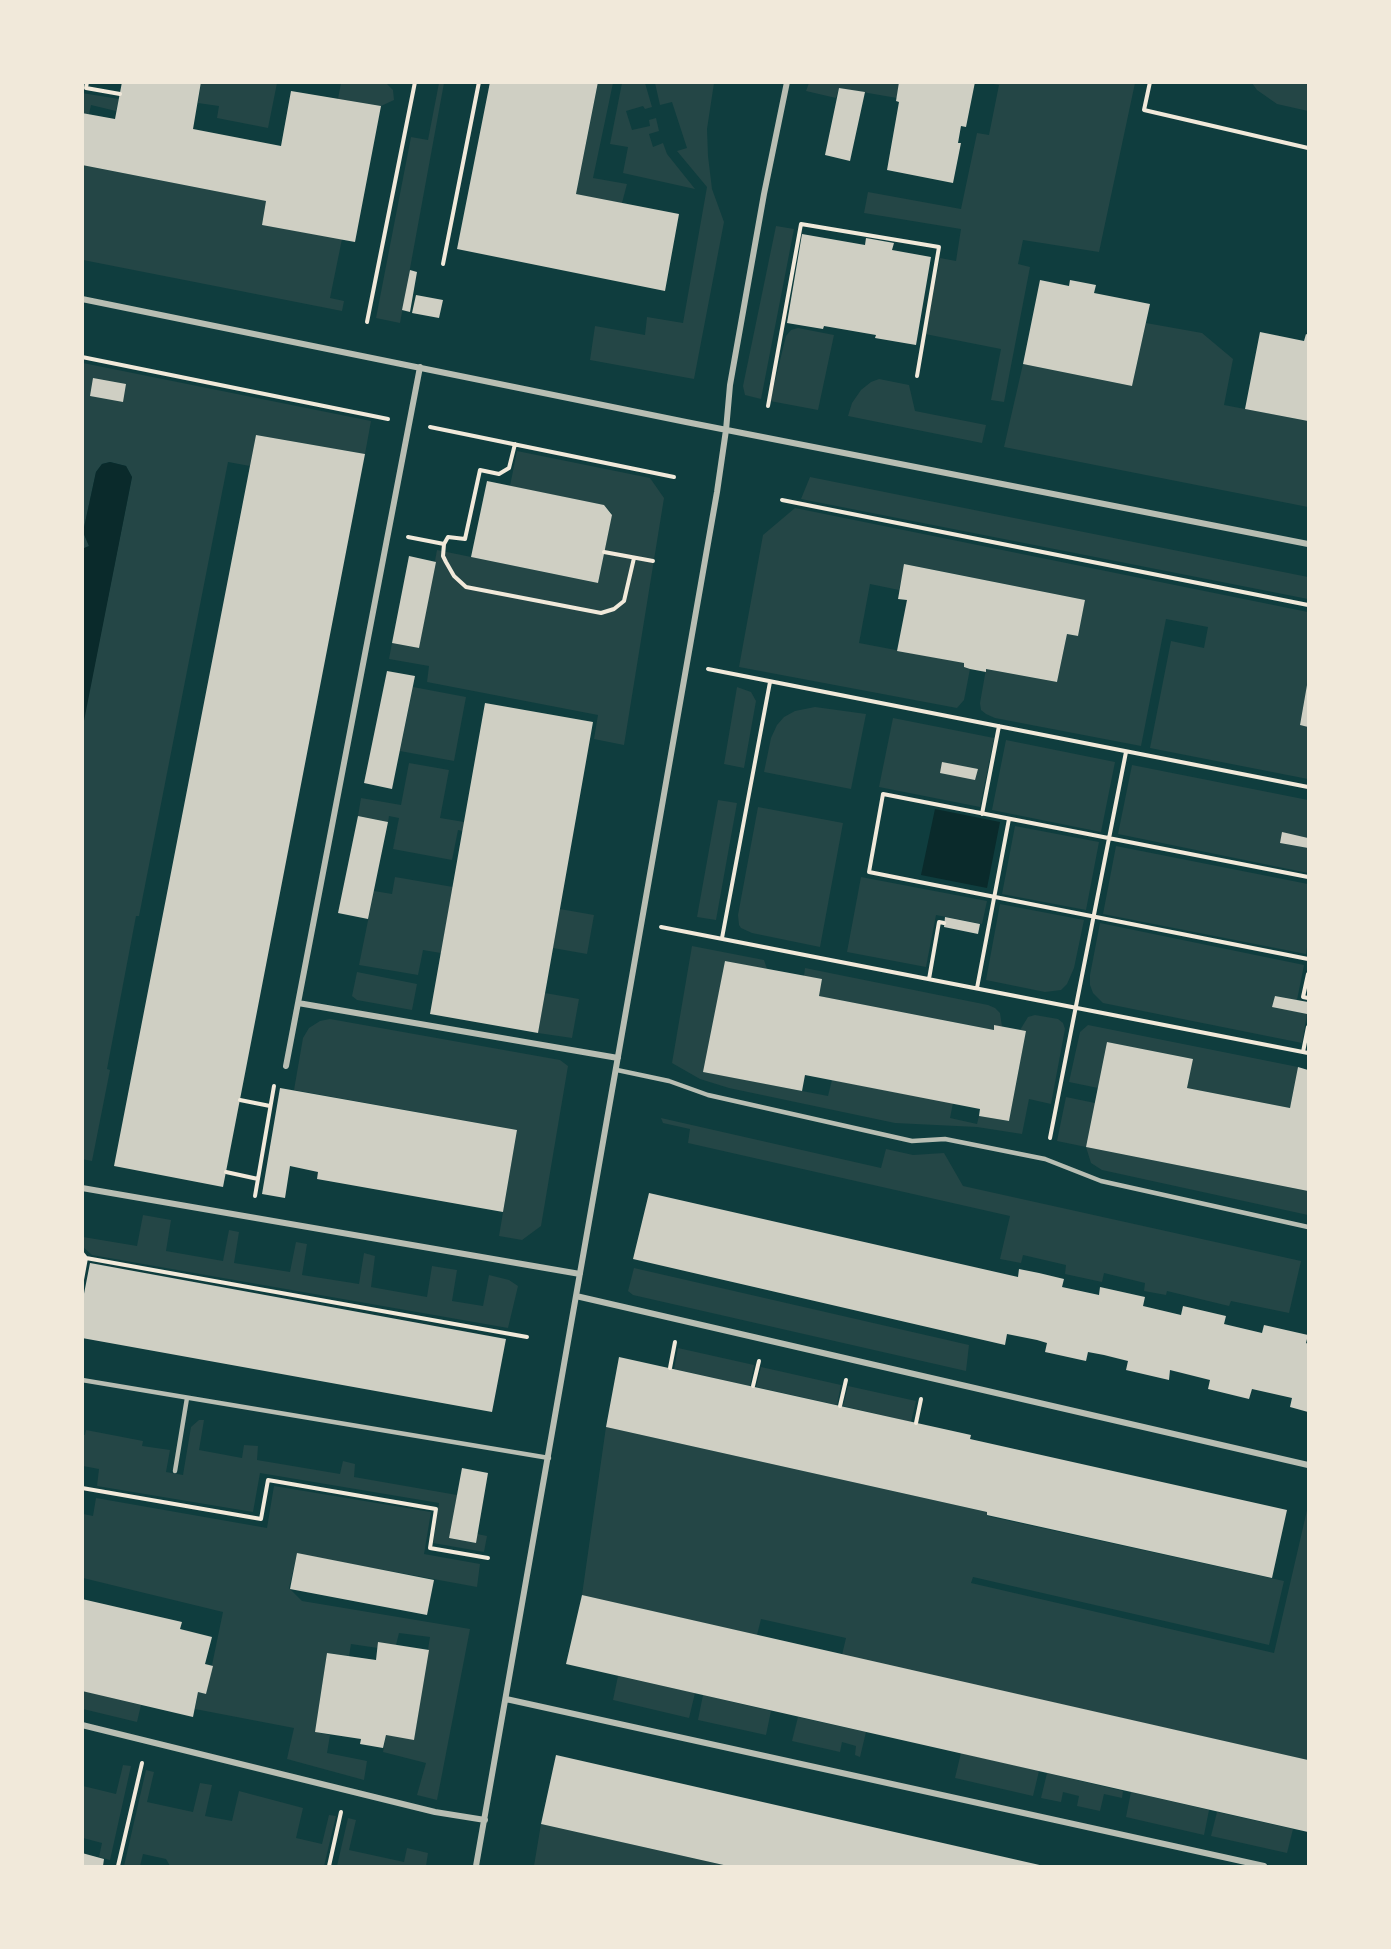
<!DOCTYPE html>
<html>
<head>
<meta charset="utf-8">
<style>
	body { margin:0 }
	#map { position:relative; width:1391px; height:1949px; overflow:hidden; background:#0f3d3e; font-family:"Asap Condensed",sans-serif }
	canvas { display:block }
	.frame { position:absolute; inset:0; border:84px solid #f1e9da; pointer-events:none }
</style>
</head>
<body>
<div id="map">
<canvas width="1391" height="1949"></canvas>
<div class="frame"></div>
</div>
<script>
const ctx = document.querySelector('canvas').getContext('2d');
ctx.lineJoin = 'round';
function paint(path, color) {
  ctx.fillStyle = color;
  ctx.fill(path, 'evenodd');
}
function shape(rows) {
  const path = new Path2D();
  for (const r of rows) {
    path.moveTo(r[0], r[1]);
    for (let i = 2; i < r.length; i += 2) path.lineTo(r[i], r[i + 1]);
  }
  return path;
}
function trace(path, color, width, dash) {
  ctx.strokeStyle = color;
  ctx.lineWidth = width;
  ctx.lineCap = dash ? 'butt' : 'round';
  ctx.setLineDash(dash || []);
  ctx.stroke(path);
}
paint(shape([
	[1058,82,1135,83,1099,252,1023,240,1018,264,1030,267,1004,402,991,400,1001,349,925,334,940,258,956,261,961,229,864,213,868,192,961,209,977,133,989,135,999,85,987,83],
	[201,83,277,83,268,128,217,118,219,106,198,103],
	[341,83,386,83,393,90,394,100,381,106,338,99],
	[439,83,444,83,400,323,376,318,411,137,428,140],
	[598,83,613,83,593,178,627,184,622,203,576,194],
	[622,83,645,83,652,107,645,109,643,106,626,111,632,130,650,126,649,120,656,118,659,131,649,134,653,147,663,143,667,154,695,189,623,173,628,147,610,144],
	[655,83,714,83,707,129,708,156,712,189,724,222,694,379,590,360,595,326,645,335,647,317,683,323,707,187,677,151,687,148,672,102,660,105],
	[809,83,899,83,897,98,839,88,836,98,806,91],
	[1252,83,1308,83,1308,111,1277,104,1257,90],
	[82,93,119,99,116,111,91,105,89,114,83,113],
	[82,165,266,201,262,225,342,239,330,298,344,301,342,311,83,260],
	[776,226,794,229,761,399,745,395,743,386],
	[1146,323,1202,333,1233,359,1224,405,1308,421,1308,507,1004,447,1023,364,1132,386],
	[798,328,834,335,818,410,770,401,786,336,791,330],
	[83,363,371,421,365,454,256,435,250,466,228,462,139,916,136,916,107,1069,110,1070,92,1161,82,1159,82,727,132,477,126,466,110,462,102,464,96,472,83,532,89,546,82,549],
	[879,379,909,385,915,411,986,425,982,443,848,416,852,403,861,390,871,382],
	[517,451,650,478,664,498,624,745,594,739,598,715,427,682,429,666,389,659,392,643,419,648,437,550,598,583,612,514,604,505,510,486],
	[810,477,1308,577,1308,599,801,499],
	[795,508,1308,612,1308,679,1300,725,1308,727,1308,779,1150,748,1171,641,1204,648,1208,627,1166,619,1141,746,995,718,986,714,981,710,980,703,986,669,1057,682,1067,634,1078,636,1085,600,905,564,899,590,870,584,859,643,964,663,964,667,970,669,964,700,957,708,739,667,763,535],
	[413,687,466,697,454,761,400,751],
	[737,687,751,692,756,701,744,768,724,764],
	[815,707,866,714,851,789,764,772,771,738,777,725,784,717,795,711],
	[893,718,994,738,980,807,879,787],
	[1006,740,1115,762,1101,832,992,810],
	[409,763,449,770,440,818,464,822,463,831,458,830,452,860,393,849,399,818,389,816,388,822,358,816,361,798,401,805],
	[1132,765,1308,800,1308,838,1282,833,1280,843,1308,848,1308,873,1118,834],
	[718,800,737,803,716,920,697,917],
	[758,807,843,823,820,947,752,933,741,928,739,925,738,915],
	[1015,826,1099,842,1086,910,1002,894],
	[1116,846,1308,884,1308,941,1306,954,1103,914],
	[395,877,453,887,441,953,423,950,418,975,359,965,374,891,392,894],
	[861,877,987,901,982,924,936,915,926,967,847,952],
	[1000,904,1084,920,1074,968,1067,984,1061,990,1045,992,986,980],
	[560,909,594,915,587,954,553,948],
	[1100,923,1304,965,1297,1000,1275,996,1273,1006,1307,1014,1302,1043,1103,1003,1093,993,1090,985,1090,975],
	[692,946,764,960,767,969,725,961,704,1072,828,1096,832,1080,953,1103,950,1118,977,1124,979,1116,1009,1121,1026,1031,1020,1030,1028,1017,1035,1015,1058,1019,1063,1023,1065,1029,1051,1104,1029,1099,1022,1134,977,1127,895,1123,729,1088,700,1079,672,1063],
	[805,968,988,1005,995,1008,1000,1013,1002,1027,994,1025,994,1030,819,996,822,979,804,976],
	[357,972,417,984,412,1010,357,1000,352,996],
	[545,993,579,999,572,1038,538,1033],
	[330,1019,560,1060,568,1066,541,1226,522,1240,499,1236,517,1130,294,1090,303,1038,309,1028,320,1021],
	[1088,1025,1298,1067,1290,1108,1187,1088,1193,1059,1107,1042,1098,1088,1069,1082,1080,1032],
	[1066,1097,1095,1103,1086,1147,1308,1191,1308,1215,1102,1170,1091,1163,1086,1147,1057,1141],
	[661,1118,881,1168,886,1149,913,1155,944,1153,963,1186,1301,1261,1289,1313,1231,1301,1229,1306,1167,1291,1166,1295,1144,1291,1145,1283,1104,1273,1102,1282,1065,1274,1066,1265,1023,1255,1021,1263,1000,1259,1010,1216,688,1143,690,1129,663,1123],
	[143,1215,171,1220,166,1251,223,1261,229,1230,239,1232,234,1263,290,1272,296,1242,307,1244,302,1275,359,1284,364,1253,375,1256,371,1287,427,1297,432,1266,457,1270,452,1301,483,1306,489,1275,509,1280,518,1286,508,1328,92,1255,83,1247,83,1237,137,1246],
	[634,1268,969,1345,966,1371,633,1295,628,1291],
	[678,1348,754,1365,750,1386,674,1369],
	[761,1367,841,1385,837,1405,756,1387],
	[848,1386,916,1401,911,1422,843,1406],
	[199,1420,204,1420,199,1450,242,1458,244,1445,258,1446,257,1460,340,1474,343,1461,355,1464,354,1477,457,1495,449,1538,475,1543,477,1534,487,1536,484,1552,433,1543,439,1503,260,1473,253,1512,97,1486,99,1469,83,1466,82,1435,85,1435,86,1430,143,1441,142,1446,170,1450,166,1472,183,1475,191,1427],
	[606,1427,987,1512,987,1516,1284,1581,1269,1645,973,1577,971,1583,1274,1653,1308,1506,1308,1760,842,1655,846,1638,761,1619,757,1635,582,1595],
	[274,1486,431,1512,424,1554,480,1564,477,1587,297,1554,289,1588,302,1601,470,1629,437,1800,417,1795,426,1763,383,1752,386,1735,414,1739,430,1637,399,1633,396,1645,378,1648,351,1644,349,1656,327,1653,315,1732,330,1735,327,1753,367,1761,364,1780,287,1759,294,1728,195,1709,198,1692,206,1694,223,1612,83,1578,83,1514,93,1516,96,1498,267,1528],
	[618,1676,695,1693,689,1718,613,1700],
	[83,1691,141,1705,137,1722,83,1709],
	[703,1695,771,1711,766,1735,698,1720],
	[798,1717,866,1732,860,1757,855,1755,856,1746,842,1742,840,1752,792,1741],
	[961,1753,1039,1771,1033,1796,955,1778],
	[123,1765,131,1766,110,1860,99,1857,102,1843,83,1838,83,1786,116,1794],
	[146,1770,154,1772,147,1802,193,1812,200,1783,212,1785,205,1816,232,1821,239,1791,303,1808,296,1838,322,1844,329,1815,336,1816,324,1866,170,1866,166,1859,143,1854,140,1866,124,1866],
	[1047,1773,1123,1791,1122,1798,1104,1794,1100,1811,1077,1806,1079,1796,1063,1792,1061,1802,1041,1798],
	[1131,1792,1209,1810,1204,1835,1126,1817],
	[1217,1812,1293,1829,1287,1853,1211,1836],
	[348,1818,356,1820,349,1850,404,1862,407,1848,428,1853,426,1866,337,1866],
	[541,1824,728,1866,534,1866]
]), '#244646');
paint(shape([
	[110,462,126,466,132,477,83,726,82,549,89,546,83,532,96,472,102,464],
	[935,809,1000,822,987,888,921,875]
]), '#0a2a2b');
paint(shape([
	[122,82,201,82,193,129,281,146,291,91,381,106,355,242,262,225,266,201,82,165,82,113,115,119],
	[490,82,598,82,576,194,679,214,665,291,457,249],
	[899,82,975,82,966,127,961,126,958,143,961,143,953,183,887,170,899,102,896,101],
	[839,88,865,92,850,161,825,155],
	[802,234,865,245,866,238,894,243,892,250,931,257,916,345,875,338,876,335,824,326,823,329,787,323],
	[410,270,417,272,410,312,402,310],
	[1040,280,1069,286,1070,280,1096,285,1094,293,1150,304,1132,386,1023,364],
	[416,295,443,300,439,318,412,313],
	[1260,332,1304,341,1306,334,1308,335,1308,421,1245,409],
	[93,378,126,384,123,402,90,396],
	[256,435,365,454,223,1187,114,1166],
	[487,481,604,505,612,515,598,583,471,557],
	[409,556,436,562,419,648,392,643],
	[904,564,1085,600,1078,636,1067,634,1057,682,986,669,986,672,970,669,964,667,964,663,897,651,907,600,898,599],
	[387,671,415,676,392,789,364,783],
	[1307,685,1308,685,1308,727,1300,725],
	[485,703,593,722,538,1033,430,1014],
	[942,762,978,769,975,780,940,773],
	[358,816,388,822,368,919,338,913],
	[1282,832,1308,838,1308,848,1280,843],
	[945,917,980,924,978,934,944,927],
	[725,961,822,979,819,996,994,1030,994,1025,1026,1031,1009,1121,979,1116,980,1109,805,1075,802,1091,703,1072],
	[1275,996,1308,1002,1307,1014,1272,1007],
	[1107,1042,1193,1059,1187,1088,1290,1108,1298,1067,1308,1070,1308,1191,1086,1147],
	[280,1088,517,1130,503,1212,317,1179,318,1172,290,1166,285,1198,262,1194],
	[649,1193,1018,1277,1019,1269,1039,1273,1064,1279,1062,1287,1099,1295,1100,1287,1145,1297,1143,1306,1181,1315,1183,1306,1226,1316,1224,1324,1262,1333,1264,1325,1308,1335,1306,1343,1308,1344,1308,1412,1290,1407,1292,1398,1252,1389,1249,1399,1208,1389,1210,1380,1170,1370,1169,1380,1126,1370,1128,1361,1104,1355,1088,1352,1086,1361,1045,1352,1047,1343,1037,1340,1007,1334,1005,1345,633,1259],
	[90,1263,506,1339,492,1412,82,1338,82,1304],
	[619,1357,971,1435,970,1439,1287,1510,1272,1578,987,1515,987,1512,606,1427],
	[462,1468,488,1473,476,1543,449,1538],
	[297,1553,434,1580,427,1615,290,1589],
	[582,1595,1308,1760,1308,1832,566,1664],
	[82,1599,182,1622,180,1629,212,1637,205,1664,213,1666,206,1694,198,1692,193,1717,82,1691],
	[378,1642,429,1650,414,1740,386,1735,383,1748,360,1744,361,1739,315,1732,327,1653,376,1660],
	[556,1755,1044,1866,728,1866,541,1824],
	[82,1853,104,1859,103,1866,82,1866]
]), '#cfcfc3');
trace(shape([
	[87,82,86,88,120,94],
	[1150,82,1144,110,1308,148],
	[443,264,479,82],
	[367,322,415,82],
	[82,357,388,419],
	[768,406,801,224,939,247,917,376],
	[430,427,674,477],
	[782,500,1308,605],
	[408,537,444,544,443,556,446,562,454,576,466,587,601,613,614,609,624,601,634,558],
	[444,544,448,537,465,539,480,470,499,474,509,468,515,444],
	[604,552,653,561],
	[708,669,1308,787],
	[982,814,999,726],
	[1308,877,883,794,869,872,1308,959],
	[661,927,1308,1053],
	[722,938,770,682],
	[1308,974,1303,997,1308,998],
	[929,979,939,922,944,923],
	[977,988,1009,819],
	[1303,1052,1308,1027],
	[240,1100,270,1106],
	[1050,1138,1126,752],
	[226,1172,258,1179],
	[255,1196,274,1086],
	[82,1253,86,1258,527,1337],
	[82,1280,86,1258],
	[670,1368,675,1342],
	[753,1386,759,1361],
	[840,1406,846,1380],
	[916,1423,921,1399],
	[82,1488,261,1519,268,1480,436,1509,430,1548,488,1558],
	[118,1866,142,1763],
	[329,1866,341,1812]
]), '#f1e9da', 4);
trace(shape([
	[617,1070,669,1081,708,1095,912,1141,945,1139,1045,1159,1101,1181,1308,1227],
	[82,1380,549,1458],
	[175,1471,187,1398]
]), '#b8beb3', 4.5);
trace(shape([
	[82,299,686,422,1308,544],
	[420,367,298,1003,618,1058],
	[286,1066,298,1003],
	[82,1188,580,1274],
	[576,1296,1308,1465],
	[506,1699,1264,1866],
	[82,1725,435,1812,485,1820],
	[476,1866,717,492,726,430,730,385,764,194,787,82]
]), '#b8beb3', 6);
</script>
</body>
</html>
